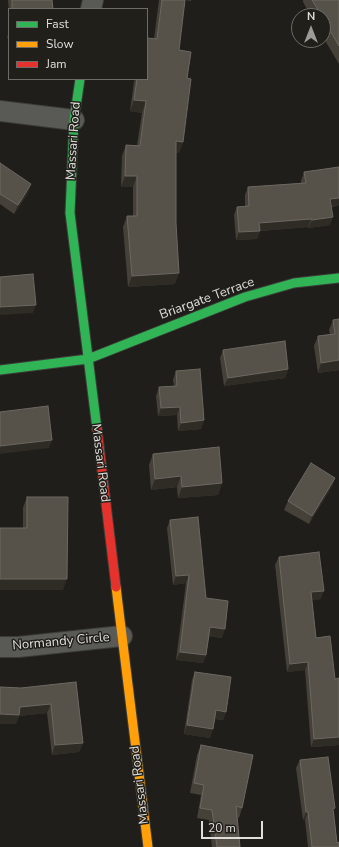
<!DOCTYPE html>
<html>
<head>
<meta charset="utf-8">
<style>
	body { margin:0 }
	#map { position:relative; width:339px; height:847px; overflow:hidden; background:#1f1e1b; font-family:"Nunito Sans",sans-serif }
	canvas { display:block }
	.legend { position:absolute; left:8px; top:8px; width:140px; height:72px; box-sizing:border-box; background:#201f1a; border:1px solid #6d6c68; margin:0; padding:5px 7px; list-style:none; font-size:12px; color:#e0dfdc }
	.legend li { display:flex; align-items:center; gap:8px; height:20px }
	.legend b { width:20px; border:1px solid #6d6c68 }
	.north { position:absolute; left:291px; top:8px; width:40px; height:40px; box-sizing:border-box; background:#201f1a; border:1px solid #6d6c68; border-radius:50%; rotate:0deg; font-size:11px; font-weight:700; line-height:16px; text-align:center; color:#e0dfdc }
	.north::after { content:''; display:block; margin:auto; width:14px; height:18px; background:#9c9b98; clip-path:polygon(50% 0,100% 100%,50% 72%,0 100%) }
	.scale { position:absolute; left:201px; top:821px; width:62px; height:18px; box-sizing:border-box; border:2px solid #e0dfdc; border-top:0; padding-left:5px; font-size:12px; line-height:14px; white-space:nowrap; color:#e0dfdc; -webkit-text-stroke:3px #201f1a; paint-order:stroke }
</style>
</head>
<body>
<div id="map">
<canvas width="339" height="847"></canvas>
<ul class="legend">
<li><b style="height:5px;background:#30b455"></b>Fast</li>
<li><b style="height:5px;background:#ff9f0a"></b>Slow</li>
<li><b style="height:5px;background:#e5322d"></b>Jam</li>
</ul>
<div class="north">N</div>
<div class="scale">20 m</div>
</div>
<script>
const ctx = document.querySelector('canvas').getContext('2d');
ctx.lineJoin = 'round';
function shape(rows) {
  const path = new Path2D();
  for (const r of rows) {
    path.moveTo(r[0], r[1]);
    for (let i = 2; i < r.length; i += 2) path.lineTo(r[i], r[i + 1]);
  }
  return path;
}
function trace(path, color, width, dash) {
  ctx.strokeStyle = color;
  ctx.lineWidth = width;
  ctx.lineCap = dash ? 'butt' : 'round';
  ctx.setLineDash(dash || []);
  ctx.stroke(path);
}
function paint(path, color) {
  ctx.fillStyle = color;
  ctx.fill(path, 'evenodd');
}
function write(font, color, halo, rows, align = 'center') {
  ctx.font = font + ' "Nunito Sans",sans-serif';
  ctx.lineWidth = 3;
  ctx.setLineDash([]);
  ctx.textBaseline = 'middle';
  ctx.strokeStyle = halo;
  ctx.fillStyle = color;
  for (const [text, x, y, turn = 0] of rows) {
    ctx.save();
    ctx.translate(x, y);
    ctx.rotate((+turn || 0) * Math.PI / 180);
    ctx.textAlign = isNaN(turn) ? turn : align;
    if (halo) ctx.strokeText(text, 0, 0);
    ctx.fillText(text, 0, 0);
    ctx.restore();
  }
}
const street = shape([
	[91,9,93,0],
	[0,111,74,120],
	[0,647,18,647,122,636]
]);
const fast = shape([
	[80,79,74,120,70,213,97,429],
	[0,370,88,359,245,297,294,283,339,278]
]);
const slow = shape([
	[116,587,148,847]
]);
const jam = shape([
	[97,429,116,587]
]);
trace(street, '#3b3b38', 22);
trace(fast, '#3b3b38', 11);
trace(slow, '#3b3b38', 11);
trace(jam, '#3b3b38', 11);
trace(street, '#595956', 20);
trace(fast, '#30b455', 9);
trace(slow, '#ff9f0a', 9);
trace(jam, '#e5322d', 9);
paint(shape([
	[8,0,52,0,53,9,9,9,9,13],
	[159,0,191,0,191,1,185,0,179,50,187,78,183,142,179,153,176,153,175,284,128,287,123,227,127,216,133,216,133,187,121,187,122,156,126,145,137,145,142,113,130,111,134,82,135,79,147,79,154,39],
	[303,0,339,0,339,64,323,37,323,16,311,16,303,2],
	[9,31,9,38,7,38],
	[0,163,28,193,14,214,0,204],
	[339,167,339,205,332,207,330,225,308,228,308,227,260,231,257,239,236,240,234,215,237,207,245,206,245,195,248,187,301,183,301,181,304,172],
	[339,319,339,370,318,373,314,346,318,336,330,334,329,330,333,320],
	[223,350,288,369,285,378,224,386,220,358],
	[176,371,204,420,201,429,178,431,177,415,158,416,156,396,159,387,174,386,173,380],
	[153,454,222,483,218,495,178,498,177,487,151,490,149,465],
	[335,478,332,486,309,524,284,510,288,501],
	[27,497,63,590,23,528,23,508],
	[170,520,206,598,222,638,209,636,206,655,203,663,176,660,186,583,173,585,167,528],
	[279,557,321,599,312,600,316,638,335,679,339,678,339,745,311,747,305,670,287,672,275,565],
	[195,672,226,712,223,720,215,719,210,738,184,734,192,680],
	[76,682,83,743,79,752,52,755,47,713,19,716,16,724,21,688],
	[201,745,242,808,239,818,237,817,240,847,212,847,209,820,197,818,201,795,190,793,197,755],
	[300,760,334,812,337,843,339,847,308,847,305,820,303,820,296,768]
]), '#464138');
paint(shape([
	[134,100,146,101,142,113,130,111],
	[176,141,183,142,179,153,172,153],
	[125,176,137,176,133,187,121,187],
	[31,184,28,193,14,214,18,205],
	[339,198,339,205,327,207,330,199],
	[333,217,330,225,308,228,312,220],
	[311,219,308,227,260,231,257,239,236,240,239,232,259,223],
	[179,273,175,284,128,287,132,276],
	[36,305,33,313,0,315,0,307],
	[339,360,339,370,318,373,321,363],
	[288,369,285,378,224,386,228,378],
	[180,407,177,415,158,416,161,408],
	[204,420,201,429,178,431,181,423],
	[52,440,49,448,0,454,0,446],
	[181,476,177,487,151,490,155,479],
	[335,478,332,486,309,524,312,516],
	[222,483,218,495,178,498,182,487],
	[189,575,186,583,173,585,176,576],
	[0,579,67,579,63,590,0,590],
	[324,591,321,599,308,601,311,592],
	[210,627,225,629,222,638,206,636],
	[180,652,206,655,203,663,176,660],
	[308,662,305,670,287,672,290,664],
	[51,704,47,713,19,716,16,724,0,724,0,714,20,707],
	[216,710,226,712,223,720,213,718],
	[187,725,213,729,210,738,184,734],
	[339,737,339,745,311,747,314,739],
	[83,743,79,752,52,755,55,745],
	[306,812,308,812,305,820,303,820]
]), '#2f2c25');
const building = shape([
	[12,0,52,0,53,9,12,9,12,0],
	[162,0,185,0,179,50,191,52,187,78,191,79,183,142,176,141,176,223,179,273,132,276,127,216,137,216,137,176,125,176,126,145,140,146,146,101,134,100,137,79,147,79,147,38,157,39,162,0],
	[312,0,339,0,339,46,323,18,323,16,322,16,312,0],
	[0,163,31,184,18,205,0,194,0,163],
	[339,167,339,198,330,199,333,217,312,220,311,219,259,223,260,231,239,232,237,207,249,206,248,187,306,183,304,172,339,167],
	[33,274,36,305,0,307,0,277,33,274],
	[339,319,339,360,321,363,318,336,335,334,333,320,339,319],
	[285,341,288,369,228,378,223,350,285,341],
	[200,369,204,420,181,423,180,407,161,408,159,387,177,386,176,371,200,369],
	[48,406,52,440,0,446,0,412,48,406],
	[219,447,222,483,182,487,181,476,155,479,153,454,219,447],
	[311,463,335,478,312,516,288,501,311,463],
	[27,497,68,497,67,579,0,579,0,528,27,528,27,497],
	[198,517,206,598,228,601,225,629,210,627,206,655,180,652,189,575,176,576,170,520,198,517],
	[319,552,324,591,311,592,316,638,330,636,335,679,339,678,339,737,314,739,308,662,290,664,279,557,319,552],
	[195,672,231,677,226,712,216,710,213,729,187,725,195,672],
	[76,682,83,743,55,745,51,704,20,707,19,715,0,714,0,687,21,688,76,682],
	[201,745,253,755,242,808,236,806,240,847,217,847,212,810,200,808,204,785,194,783,201,745],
	[328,757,335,808,333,809,337,843,339,842,339,847,312,847,308,812,306,812,300,760,328,757]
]);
paint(building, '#56524a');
trace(building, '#6c6861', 1);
write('13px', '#e0dfdc', '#201f1a', [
	["Massari Road",74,141,-86],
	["Briargate Terrace",207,299,-20],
	["Massari Road",100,463,83],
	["Normandy Circle",61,642,-5],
	["Massari Road",140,785,-97]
]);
</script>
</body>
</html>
